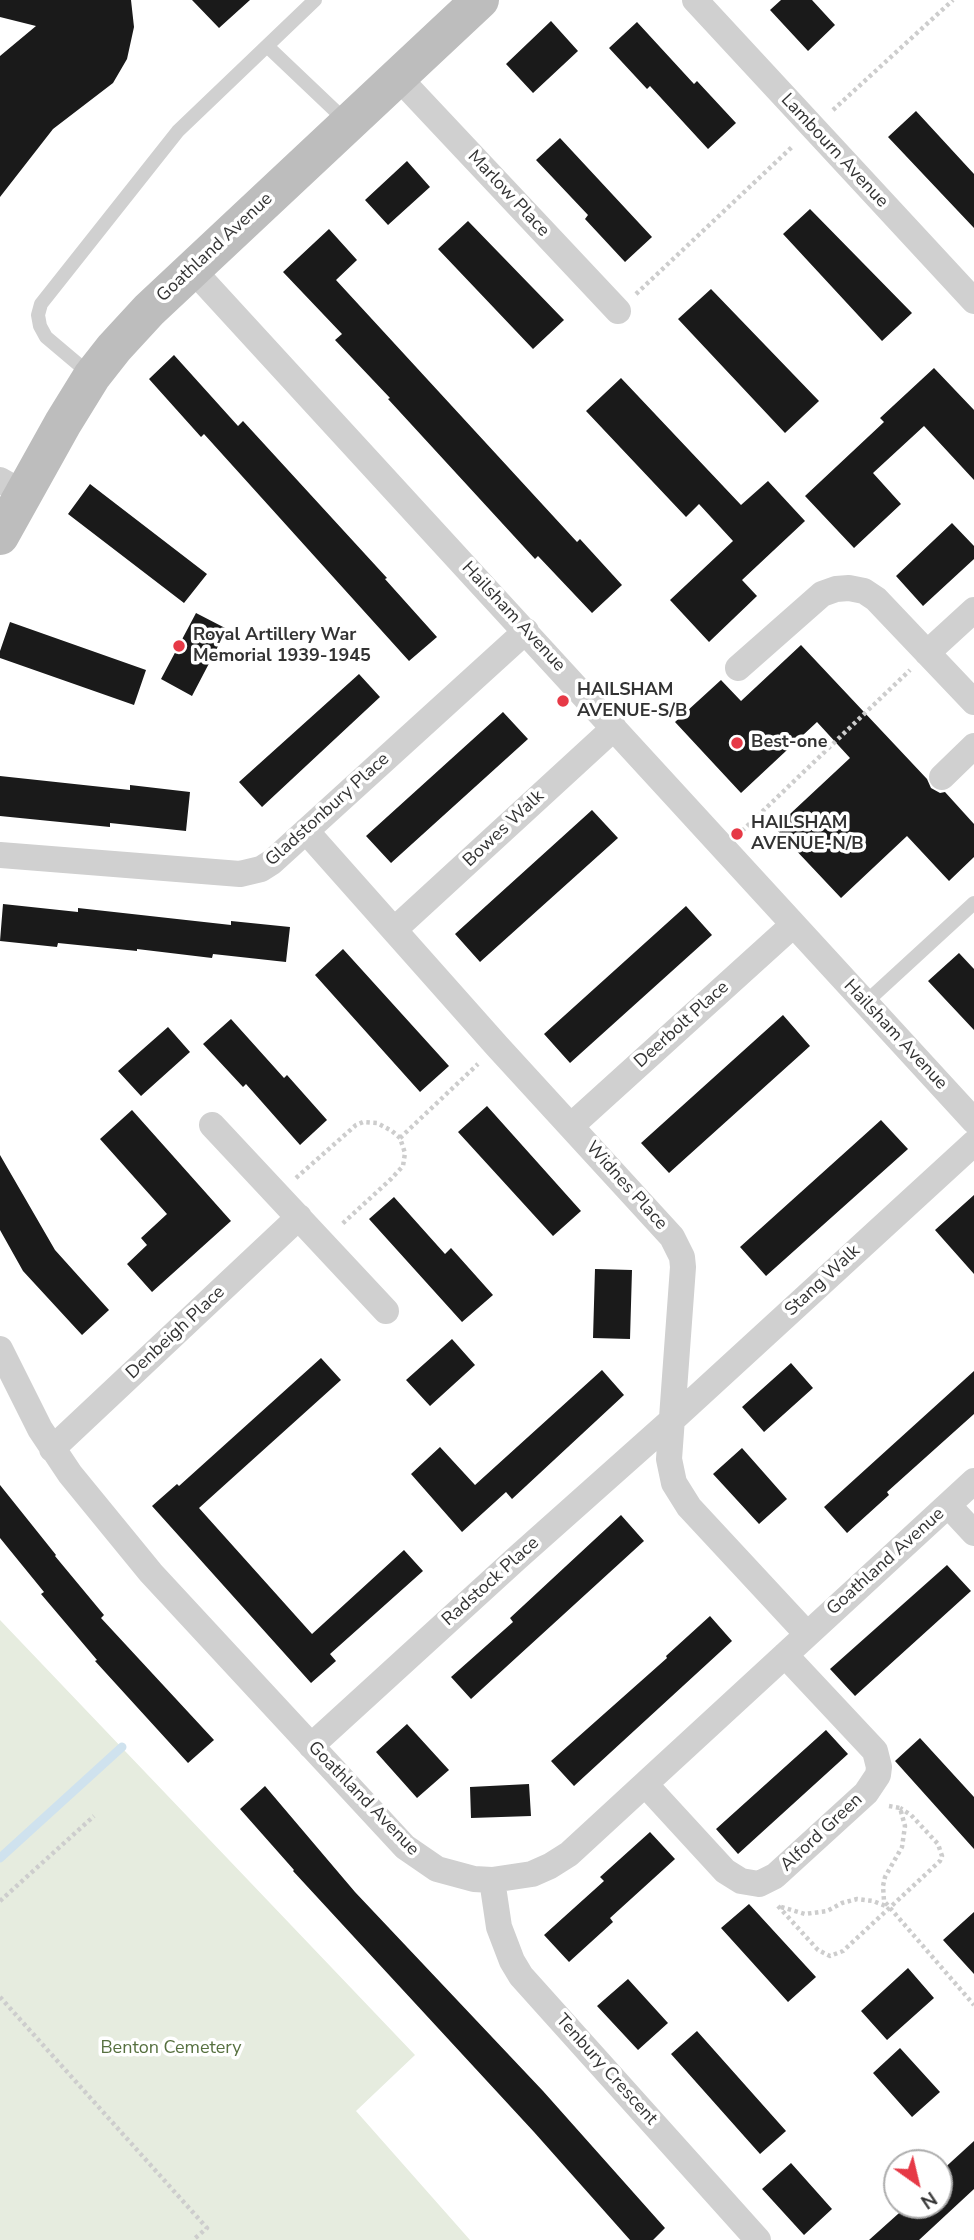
<!DOCTYPE html>
<style>
body{margin:0}
#map{position:relative;width:974px;height:2240px;overflow:hidden;background:#fff;font-family:"Nunito Sans",sans-serif}
canvas{display:block}
.north{position:absolute;left:883px;top:2149px;width:70px;height:70px;box-sizing:border-box;background:#fff;border:2px solid #adadad;border-radius:50%;rotate:146deg;font-size:19px;font-weight:700;line-height:28px;text-align:center;color:#333}
.north::after{content:'';display:block;margin:auto;width:24px;height:32px;background:#e63946;clip-path:polygon(50% 0,100% 100%,50% 72%,0 100%)}
</style>
<div id="map">
<canvas width="974" height="2240"></canvas>
<div class="north">N</div>
</div>
<script>
const ctx = document.querySelector('canvas').getContext('2d');
ctx.lineJoin = 'round';
function fillPath(path, color) { ctx.fillStyle = color; ctx.fill(path, 'evenodd'); }
const toPath = rows => new Path2D(rows.map(r => 'M' + r).join(''));
function strokePath(path, color, width, dash) { ctx.strokeStyle = color; ctx.lineWidth = width; ctx.lineCap = dash ? 'butt' : 'round'; ctx.setLineDash(dash || []); ctx.stroke(path); }
function drawText(font, color, halo, rows, align = 'center') {
  ctx.font = font + ' "Nunito Sans",sans-serif'; ctx.lineWidth = 7; ctx.setLineDash([]); ctx.textBaseline = 'middle'; ctx.strokeStyle = halo; ctx.fillStyle = color; for (const [text, x, y, turn = 0] of rows) {
    ctx.save(); ctx.translate(x, y); ctx.rotate((+turn || 0) * Math.PI / 180); ctx.textAlign = isNaN(turn) ? turn : align; if (halo) ctx.strokeText(text, 0, 0); ctx.fillText(text, 0, 0); ctx.restore();
  }
}
fillPath(toPath([
 [0,1620,415,2055,356,2111,470,2240,0,2240]
]), '#e6ecdf');
strokePath(toPath([
 [0,1858,122,1747]
]), '#cfe2ee', 9);
fillPath(toPath([
 [0,0,131,0,134,27,127,59,113,83,53,129,0,197,0,56,36,26,0,17],
 [192,0,250,0,219,28],
 [781,0,812,0,835,25,808,51,770,10],
 [551,21,578,51,533,93,506,64],
 [637,22,694,84,697,81,736,123,708,149,650,86,647,89,609,48],
 [916,111,974,174,974,228,888,137],
 [560,138,652,237,625,262,585,219,588,215,536,160],
 [407,161,430,187,388,225,365,200],
 [810,209,912,313,882,341,783,234],
 [468,221,564,320,533,349,438,249],
 [329,229,357,260,336,280,577,542,580,539,622,585,592,613,538,556,535,559,388,399,390,398,335,340,342,334,283,272],
 [711,289,819,401,785,433,678,319],
 [174,355,238,426,243,421,387,578,385,579,437,637,409,661,204,434,201,437,149,379],
 [934,368,974,410,974,480,924,426,873,473,901,504,854,548,805,496,884,422,880,418],
 [621,378,741,505,768,481,805,521,742,580,757,596,709,642,670,600,733,541,699,504,686,517,586,411],
 [90,484,207,574,184,603,68,514],
 [952,523,974,546,974,559,923,606,896,576],
 [196,613,227,629,192,696,161,679],
 [10,622,146,670,134,705,0,658,0,651],
 [801,645,927,779,931,788,940,793,945,792,974,824,974,857,949,881,907,836,841,898,775,828,850,758,817,722,741,793,675,722,721,680,741,701],
 [359,674,380,697,262,807,239,782],
 [503,712,528,739,391,863,366,836],
 [0,776,130,790,130,785,190,792,186,831,110,823,110,827,0,816],
 [592,810,618,838,480,962,455,934],
 [3,904,78,912,78,908,231,925,231,921,290,927,286,962,213,954,212,958,137,949,137,951,58,943,57,947,0,941],
 [686,906,712,935,570,1063,544,1034],
 [343,949,449,1066,420,1092,315,975],
 [959,953,974,969,974,1030,928,981],
 [783,1015,810,1046,669,1173,641,1143],
 [231,1019,284,1078,287,1075,327,1120,300,1145,246,1084,243,1087,203,1044],
 [168,1027,190,1052,141,1096,118,1071],
 [487,1106,581,1211,553,1236,458,1132],
 [132,1110,231,1221,152,1292,127,1264,147,1245,141,1238,167,1214,100,1139],
 [881,1120,908,1149,766,1276,740,1247],
 [0,1155,55,1250,109,1310,82,1335,23,1271,0,1230],
 [974,1195,974,1274,935,1230],
 [394,1197,445,1254,451,1248,493,1295,462,1322,369,1219],
 [595,1269,632,1270,630,1339,593,1338],
 [452,1339,475,1365,430,1406,406,1380],
 [321,1358,341,1380,199,1508,312,1634,404,1550,423,1571,330,1654,336,1661,311,1683,152,1506,177,1484,179,1486],
 [791,1363,813,1388,764,1432,742,1407],
 [602,1370,624,1395,512,1499,506,1492,462,1532,411,1474,440,1447,475,1485],
 [974,1371,974,1414,887,1492,889,1495,847,1533,824,1507],
 [742,1448,787,1499,759,1524,713,1474],
 [0,1485,56,1555,55,1556,104,1615,101,1618,214,1740,188,1763,95,1661,97,1660,41,1594,44,1592,0,1538],
 [621,1515,644,1541,471,1699,451,1677,513,1622,510,1618],
 [947,1565,971,1591,855,1696,830,1669],
 [710,1616,732,1641,574,1786,551,1761,667,1658,666,1656],
 [407,1724,449,1770,417,1798,376,1752],
 [826,1730,848,1754,738,1854,716,1829],
 [920,1738,974,1797,974,1849,895,1761],
 [529,1784,531,1816,471,1818,470,1787],
 [265,1786,355,1892,543,2091,665,2228,653,2240,630,2240,534,2132,293,1871,294,1870,240,1809],
 [650,1832,675,1859,610,1918,613,1922,569,1962,544,1935,604,1881,600,1877],
 [749,1904,816,1977,788,2002,721,1928],
 [974,1912,974,1974,943,1940],
 [908,1968,934,1998,887,2040,861,2011],
 [628,1979,668,2023,638,2050,597,2006],
 [697,2031,786,2131,760,2154,671,2054],
 [900,2048,940,2092,912,2117,873,2073],
 [974,2141,974,2189,919,2240,869,2240,908,2205,939,2205,939,2173],
 [791,2163,832,2209,804,2235,762,2189]
]), '#1a1a1a');
strokePath(toPath([
 [833,110,953,0],
 [636,294,793,146],
 [742,831,910,670],
 [400,1138,478,1064],
 [296,1178,356,1125,363,1122,377,1123,392,1131,400,1138,405,1153,403,1166,391,1179,341,1225],
 [889,1806,900,1808,905,1826,902,1847,885,1877,883,1886,884,1901,974,2005],
 [0,1901,94,1816],
 [778,1906,818,1950,830,1956,843,1951,940,1861,942,1856,938,1844,911,1815,900,1808],
 [781,1907,805,1914,827,1911,842,1903,857,1899,873,1901,886,1906],
 [0,1997,207,2228,193,2240]
]), '#cdcdcd', 4.5, [3.5, 3.5]);
strokePath(toPath([
 [267,46,347,122],
 [91,375,46,337,40,326,38,315,41,304,178,131,315,0],
 [865,1003,974,903]
]), '#d0d0d0', 14);
strokePath(toPath([
 [695,0,974,301],
 [398,77,618,311],
 [192,269,974,1121],
 [0,480,23,493],
 [927,653,974,610],
 [738,668,822,594,836,589,849,588,864,591,876,599,974,702],
 [942,777,974,746],
 [306,831,497,1046,672,1237,682,1257,683,1267,669,1459,674,1483,689,1507,807,1634],
 [0,855,240,874,261,869,272,862,526,631],
 [394,930,614,728],
 [212,1125,386,1311],
 [571,1126,793,925],
 [0,1349,40,1429,70,1474,151,1573,405,1847,437,1869,474,1879,492,1880,532,1874,550,1866,569,1854,974,1481],
 [52,1449,299,1217],
 [948,1505,974,1533],
 [311,1746,517,1558,672,1420,974,1143],
 [645,1784,725,1871,741,1881,759,1884,775,1876,866,1793,878,1775,879,1767,875,1751,785,1655],
 [492,1880,499,1927,512,1961,521,1976,758,2240]
]), '#d0d0d0', 26);
strokePath(toPath([
 [0,536,63,423,92,376,114,348,149,310,480,0]
]), '#bdbdbd', 38);
for (const [x, y, r, color] of [
 [179,646,7,"#e63946"],
 [563,701,7,"#e63946"],
 [737,743,7,"#e63946"],
 [737,834,7,"#e63946"]
]) { const dot = new Path2D(); dot.arc(x, y, r, 0, 2 * Math.PI); ctx.fillStyle = color; ctx.fill(dot); strokePath(dot, '#fff', 2.5); }
drawText('18px', '#333', '#fff', [
 ["Lambourn Avenue",834,151,47],
 ["Marlow Place",508,194,47],
 ["Goathland Avenue",215,248,-43],
 ["Hailsham Avenue",513,617,47],
 ["Gladstonbury Place",328,810,-42],
 ["Bowes Walk",504,829,-43],
 ["Deerbolt Place",682,1025,-42],
 ["Hailsham Avenue",895,1035,47],
 ["Widnes Place",626,1186,48],
 ["Stang Walk",823,1281,-43],
 ["Denbeigh Place",176,1333,-43],
 ["Goathland Avenue",886,1562,-42],
 ["Radstock Place",491,1582,-42],
 ["Goathland Avenue",363,1799,46],
 ["Alford Green",822,1833,-43],
 ["Tenbury Crescent",606,2070,48]
]);
drawText('bold 18px', '#333', '#fff', [
 ["Royal Artillery War",193,636],
 ["Memorial 1939-1945",193,657],
 ["HAILSHAM",577,691],
 ["AVENUE-S/B",577,712],
 ["Best-one",751,743],
 ["HAILSHAM",751,824],
 ["AVENUE-N/B",751,845]
], 'left');
drawText('18px', '#56703f', '#fff', [
 ["Benton Cemetery",171,2049]
]);
</script>
